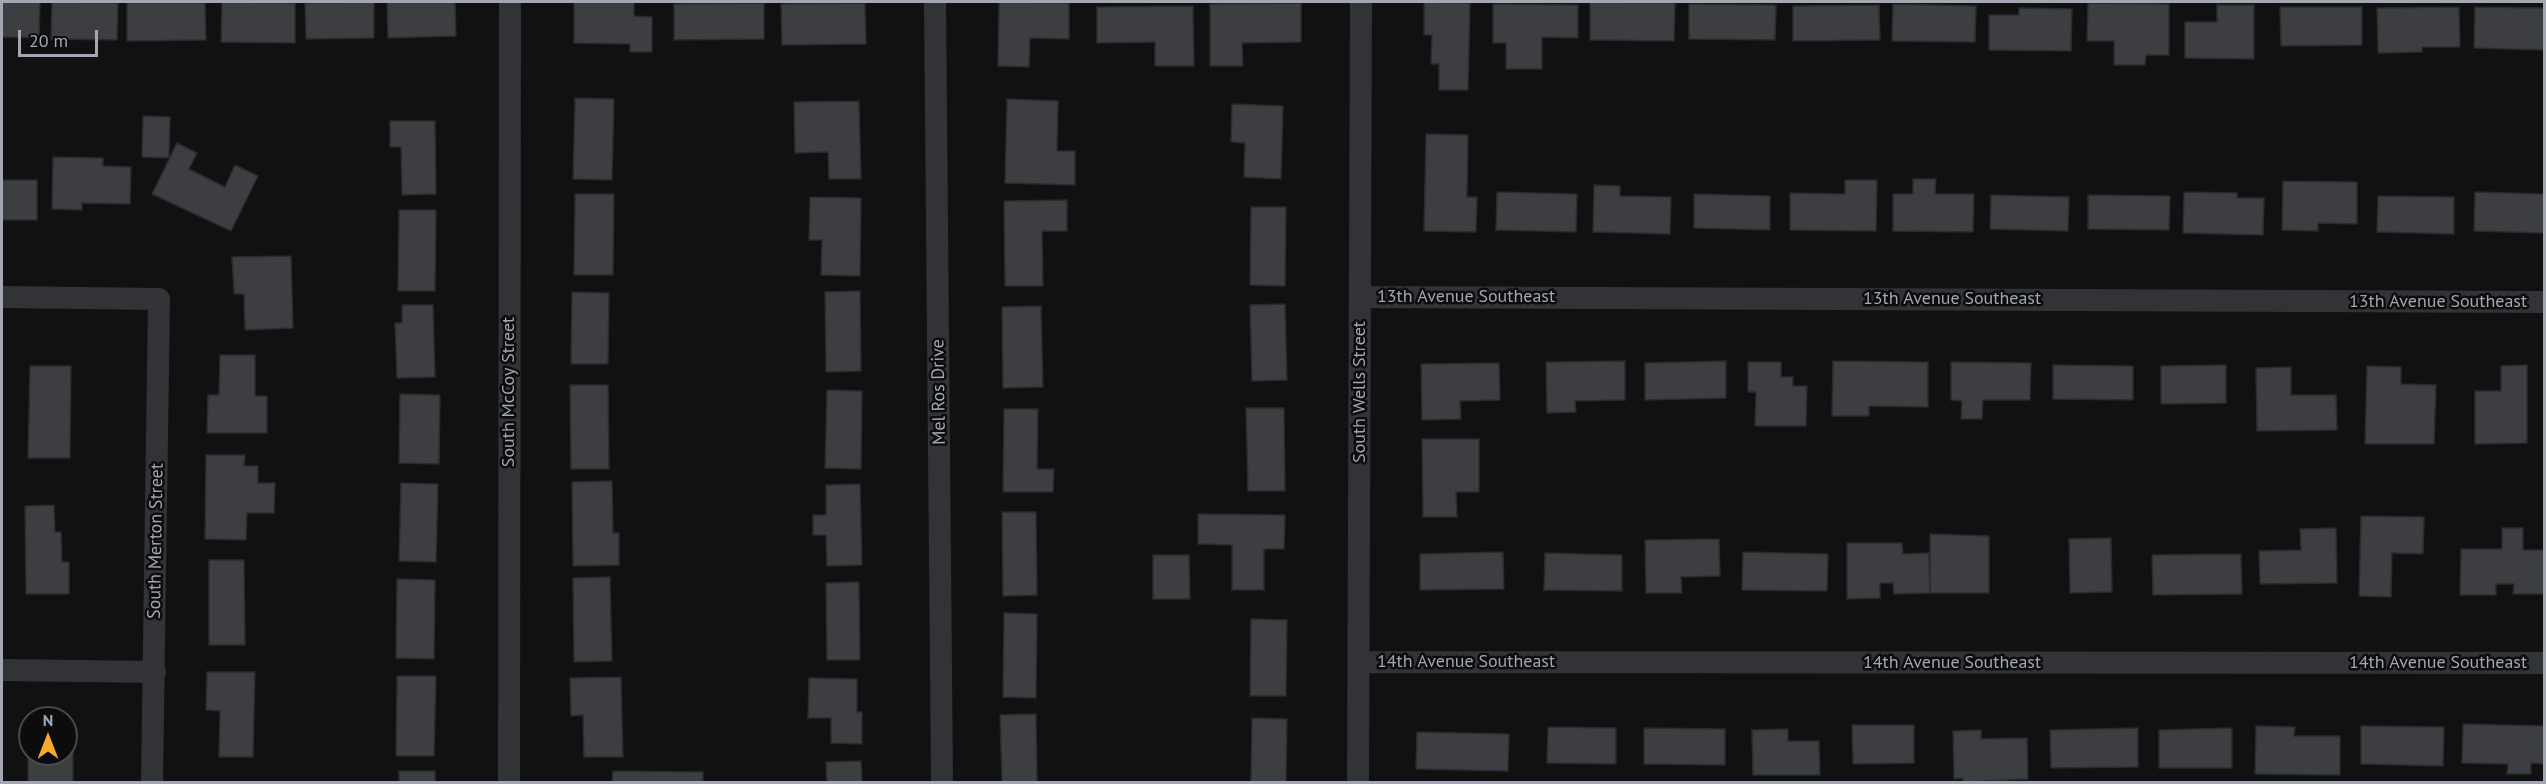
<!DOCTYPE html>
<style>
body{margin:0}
#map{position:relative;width:2546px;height:784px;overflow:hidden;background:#111112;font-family:"PT Sans",sans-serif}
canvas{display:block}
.frame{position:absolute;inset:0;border:3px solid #a1a7b3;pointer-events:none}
.north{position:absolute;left:18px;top:706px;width:60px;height:60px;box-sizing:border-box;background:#0c0c0d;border:2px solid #484a4f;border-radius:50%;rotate:0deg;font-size:16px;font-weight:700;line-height:24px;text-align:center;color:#a1a7b3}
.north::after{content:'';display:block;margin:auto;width:21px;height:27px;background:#f8aa23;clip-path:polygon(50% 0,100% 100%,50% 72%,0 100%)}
.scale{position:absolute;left:18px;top:30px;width:80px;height:27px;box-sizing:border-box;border:3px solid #a1a7b3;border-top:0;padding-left:8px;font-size:18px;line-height:21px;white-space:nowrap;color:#a1a7b3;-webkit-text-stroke:4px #0c0c0d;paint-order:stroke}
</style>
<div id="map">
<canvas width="2546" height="784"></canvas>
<div class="frame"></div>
<div class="north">N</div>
<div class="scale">20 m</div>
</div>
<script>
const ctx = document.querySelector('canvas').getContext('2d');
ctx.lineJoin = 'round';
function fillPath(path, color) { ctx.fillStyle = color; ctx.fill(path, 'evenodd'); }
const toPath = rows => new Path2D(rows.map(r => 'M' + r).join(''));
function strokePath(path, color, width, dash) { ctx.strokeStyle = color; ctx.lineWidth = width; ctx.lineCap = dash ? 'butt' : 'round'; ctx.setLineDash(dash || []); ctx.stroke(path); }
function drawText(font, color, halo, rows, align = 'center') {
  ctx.font = font + ' "PT Sans",sans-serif'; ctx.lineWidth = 5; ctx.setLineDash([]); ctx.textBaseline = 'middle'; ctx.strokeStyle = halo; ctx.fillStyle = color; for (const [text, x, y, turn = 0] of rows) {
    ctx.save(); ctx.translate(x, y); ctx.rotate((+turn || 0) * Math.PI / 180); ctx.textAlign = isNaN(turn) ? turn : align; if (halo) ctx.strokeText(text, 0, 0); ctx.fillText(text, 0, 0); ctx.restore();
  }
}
const building = toPath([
 [2,2,40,2,39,38,2,37,2,2],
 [52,2,118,3,117,40,51,39,52,2],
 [222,2,295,3,295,43,221,42,222,2],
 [374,2,374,38,306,39,305,3,374,2],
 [387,2,455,2,456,36,388,38,387,2],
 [574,2,634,2,634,16,652,17,652,52,630,52,630,44,574,43,574,2],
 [999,2,1069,3,1069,39,1030,38,1029,67,998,66,999,2],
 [1424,2,1470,3,1468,90,1439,90,1439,64,1431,64,1432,35,1424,35,1424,2],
 [1590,2,1675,3,1674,41,1590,40,1590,2],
 [127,3,205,3,206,40,127,41,127,3],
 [764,3,764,39,674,40,674,4,764,3],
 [865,3,866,44,782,45,781,4,865,3],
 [1301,3,1301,42,1242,43,1243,66,1210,66,1210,4,1301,3],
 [2088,3,2169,4,2169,55,2146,55,2145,65,2114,65,2114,41,2087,41,2088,3],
 [1493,4,1578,5,1578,38,1542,37,1542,69,1506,69,1506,43,1493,43,1493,4],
 [1689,4,1776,5,1775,40,1689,39,1689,4],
 [1893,4,1976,6,1975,42,1892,41,1893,4],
 [1879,5,1880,40,1793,41,1793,6,1879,5],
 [2217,5,2254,5,2254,59,2185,58,2185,22,2217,22,2217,5],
 [1193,6,1194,66,1155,66,1155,42,1097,43,1097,7,1193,6],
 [2280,7,2362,7,2362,45,2281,46,2280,7],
 [2459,7,2460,47,2422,47,2422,52,2378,53,2377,8,2459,7],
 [2475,7,2544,8,2544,50,2474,48,2475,7],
 [2019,8,2072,9,2071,51,1989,50,1989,15,2019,15,2019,8],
 [575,98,614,99,612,180,573,179,575,98],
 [1007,99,1058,101,1057,151,1075,151,1075,185,1005,183,1007,99],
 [859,101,861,179,829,179,828,152,795,153,794,102,859,101],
 [1232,104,1283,106,1281,179,1244,177,1245,143,1231,142,1232,104],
 [143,116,170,117,169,158,142,157,143,116],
 [390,121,435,121,436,194,402,195,401,147,390,147,390,121],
 [1426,134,1468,135,1467,197,1477,197,1476,232,1424,231,1426,134],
 [177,143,197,153,189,169,225,187,235,165,258,176,231,231,152,194,177,143],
 [53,157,103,158,103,166,131,167,130,204,82,203,82,210,52,209,53,157],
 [1913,179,1936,179,1935,194,1974,194,1973,232,1893,231,1893,194,1913,194,1913,179],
 [2,180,37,180,37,220,2,220,2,180],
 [1845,180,1877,180,1876,231,1790,230,1790,193,1845,194,1845,180],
 [2283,181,2357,182,2357,224,2318,223,2318,231,2282,230,2283,181],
 [1594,185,1620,186,1620,196,1671,197,1670,234,1593,232,1594,185],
 [1497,192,1577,194,1576,232,1496,230,1497,192],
 [2184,192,2237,193,2237,198,2264,198,2263,235,2183,233,2184,192],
 [2475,192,2544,194,2544,233,2474,231,2475,192],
 [575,194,614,194,613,275,574,275,575,194],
 [1694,194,1770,196,1770,230,1694,228,1694,194],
 [1991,195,2069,197,2068,231,1990,229,1991,195],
 [2088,195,2170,196,2169,230,2088,229,2088,195],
 [2378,196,2454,197,2454,234,2377,232,2378,196],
 [810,197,861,198,860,276,821,275,822,240,809,240,810,197],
 [1067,200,1067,231,1042,231,1043,286,1005,286,1004,201,1067,200],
 [1251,207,1286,207,1285,286,1250,285,1251,207],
 [399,210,436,210,435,291,398,291,399,210],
 [291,256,293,328,245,330,244,294,234,294,232,257,291,256],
 [860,291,861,371,826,372,825,292,860,291],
 [572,292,609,293,608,364,571,364,572,292],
 [1285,304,1287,380,1252,381,1250,305,1285,304],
 [402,305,433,305,435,377,397,378,395,323,402,323,402,305],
 [1041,306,1043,387,1003,388,1002,307,1041,306],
 [220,355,255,355,255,396,267,396,267,433,207,433,208,395,219,395,220,355],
 [1625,361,1625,400,1575,401,1576,412,1547,413,1546,362,1625,361],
 [1726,361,1726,398,1645,400,1645,363,1726,361],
 [1833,361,1928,362,1928,407,1869,406,1869,416,1832,416,1833,361],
 [1748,362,1781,362,1781,377,1793,377,1793,386,1807,386,1806,426,1755,426,1756,392,1748,392,1748,362],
 [1951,362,2031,363,2030,400,1983,400,1982,419,1961,419,1962,401,1951,400,1951,362],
 [1499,363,1500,400,1460,401,1461,419,1422,420,1421,364,1499,363],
 [2053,365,2133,366,2133,400,2053,399,2053,365],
 [2226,365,2226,403,2161,404,2161,366,2226,365],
 [2527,365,2527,443,2475,444,2475,391,2501,391,2501,366,2527,365],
 [30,366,71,366,70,458,28,458,30,366],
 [2367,366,2401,367,2401,384,2436,385,2434,444,2365,444,2367,366],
 [2291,367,2291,395,2336,395,2337,430,2257,431,2256,368,2291,367],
 [570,385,608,385,609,469,571,469,570,385],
 [827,390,862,391,861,469,825,468,827,390],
 [400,394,440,395,439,464,399,463,400,394],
 [1246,408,1284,408,1285,491,1248,491,1246,408],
 [1004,409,1038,409,1037,469,1054,469,1053,492,1003,492,1004,409],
 [1422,439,1479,439,1479,492,1456,492,1457,517,1423,517,1422,439],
 [206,455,245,455,244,466,258,466,258,483,275,483,274,513,247,513,246,540,205,539,206,455],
 [612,481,613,533,619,533,619,565,573,566,572,482,612,481],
 [401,483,438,484,436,562,399,561,401,483],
 [860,484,862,565,827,566,826,535,813,535,813,515,826,515,826,485,860,484],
 [54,505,55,532,61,532,62,562,69,562,69,594,26,594,25,506,54,505],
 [1002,512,1036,512,1037,595,1003,596,1002,512],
 [1198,514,1285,515,1284,549,1264,549,1264,590,1232,590,1232,545,1198,544,1198,514],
 [2361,516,2424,517,2423,554,2392,553,2391,597,2359,596,2361,516],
 [2336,528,2337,583,2260,584,2259,551,2301,550,2300,529,2336,528],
 [2502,528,2523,528,2523,550,2544,550,2544,594,2513,594,2514,584,2496,584,2496,595,2460,595,2461,549,2502,549,2502,528],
 [1930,534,1989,536,1989,593,1930,593,1930,534],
 [2111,538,2112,592,2070,593,2069,539,2111,538],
 [1719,539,1720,576,1681,577,1682,593,1646,593,1645,540,1719,539],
 [1847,543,1902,543,1903,554,1929,553,1930,593,1894,594,1893,583,1880,583,1880,598,1847,599,1847,543],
 [1503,552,1504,589,1420,590,1420,554,1503,552],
 [1743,552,1828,554,1827,591,1742,590,1743,552],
 [1545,553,1622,555,1622,591,1544,590,1545,553],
 [2241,554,2242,594,2153,595,2152,555,2241,554],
 [1153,555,1189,555,1190,599,1153,599,1153,555],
 [209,560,244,560,245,645,209,645,209,560],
 [610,577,612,661,574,662,573,578,610,577],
 [397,579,435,580,434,659,396,658,397,579],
 [859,582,860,660,827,660,826,583,859,582],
 [1004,613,1037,614,1036,698,1003,697,1004,613],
 [1251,619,1287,620,1286,696,1250,696,1251,619],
 [207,672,255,672,253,757,219,757,220,711,206,710,207,672],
 [397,676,436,676,434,756,396,756,397,676],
 [621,677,623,757,584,757,583,715,571,716,570,678,621,677],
 [809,678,857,679,857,712,862,712,862,744,831,743,831,718,808,718,809,678],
 [1036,714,1037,782,1002,782,1000,715,1036,714],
 [1252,718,1287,719,1286,782,1251,782,1252,718],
 [2463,724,2544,726,2544,764,2531,763,2531,774,2507,774,2508,764,2462,763,2463,724],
 [1852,725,1914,725,1914,763,1853,764,1852,725],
 [2256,726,2295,727,2294,736,2340,736,2340,775,2255,774,2256,726],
 [2361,726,2444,727,2443,766,2361,764,2361,726],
 [1548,727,1616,728,1616,764,1547,763,1548,727],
 [66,728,73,728,73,782,28,782,28,758,35,758,35,754,66,754,66,728],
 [1644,728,1725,729,1725,765,1644,764,1644,728],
 [2138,728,2138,767,2051,768,2050,730,2138,728],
 [2232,728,2232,768,2159,768,2159,730,2232,728],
 [1788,729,1788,741,1819,741,1820,775,1753,775,1752,730,1788,729],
 [1981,730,1981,739,2027,738,2028,779,1963,782,1963,778,1954,779,1953,731,1981,730],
 [1417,732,1509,734,1508,771,1416,769,1417,732],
 [861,761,862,782,827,782,826,762,861,761],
 [399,771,435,771,435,782,399,782,399,771],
 [613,771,703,772,703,782,612,782,613,771]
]);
fillPath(building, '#3c3e42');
strokePath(building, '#2a2b2e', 1.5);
strokePath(toPath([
 [935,2,942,782],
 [2,297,159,299,152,782],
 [1360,297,2544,302],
 [1359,662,2544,663],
 [2,670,155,672],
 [509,782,510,2],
 [1358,782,1361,2]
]), '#313337', 22);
drawText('18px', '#a1a7b3', '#0c0c0d', [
 ["13th Avenue Southeast",1466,297],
 ["13th Avenue Southeast",1952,299],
 ["13th Avenue Southeast",2438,302],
 ["South McCoy Street",509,392,-90],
 ["Mel Ros Drive",939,392,-91],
 ["South Wells Street",1360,392,-90],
 ["South Merton Street",156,541,-89],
 ["14th Avenue Southeast",1466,662],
 ["14th Avenue Southeast",1952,663],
 ["14th Avenue Southeast",2438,663]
]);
</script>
